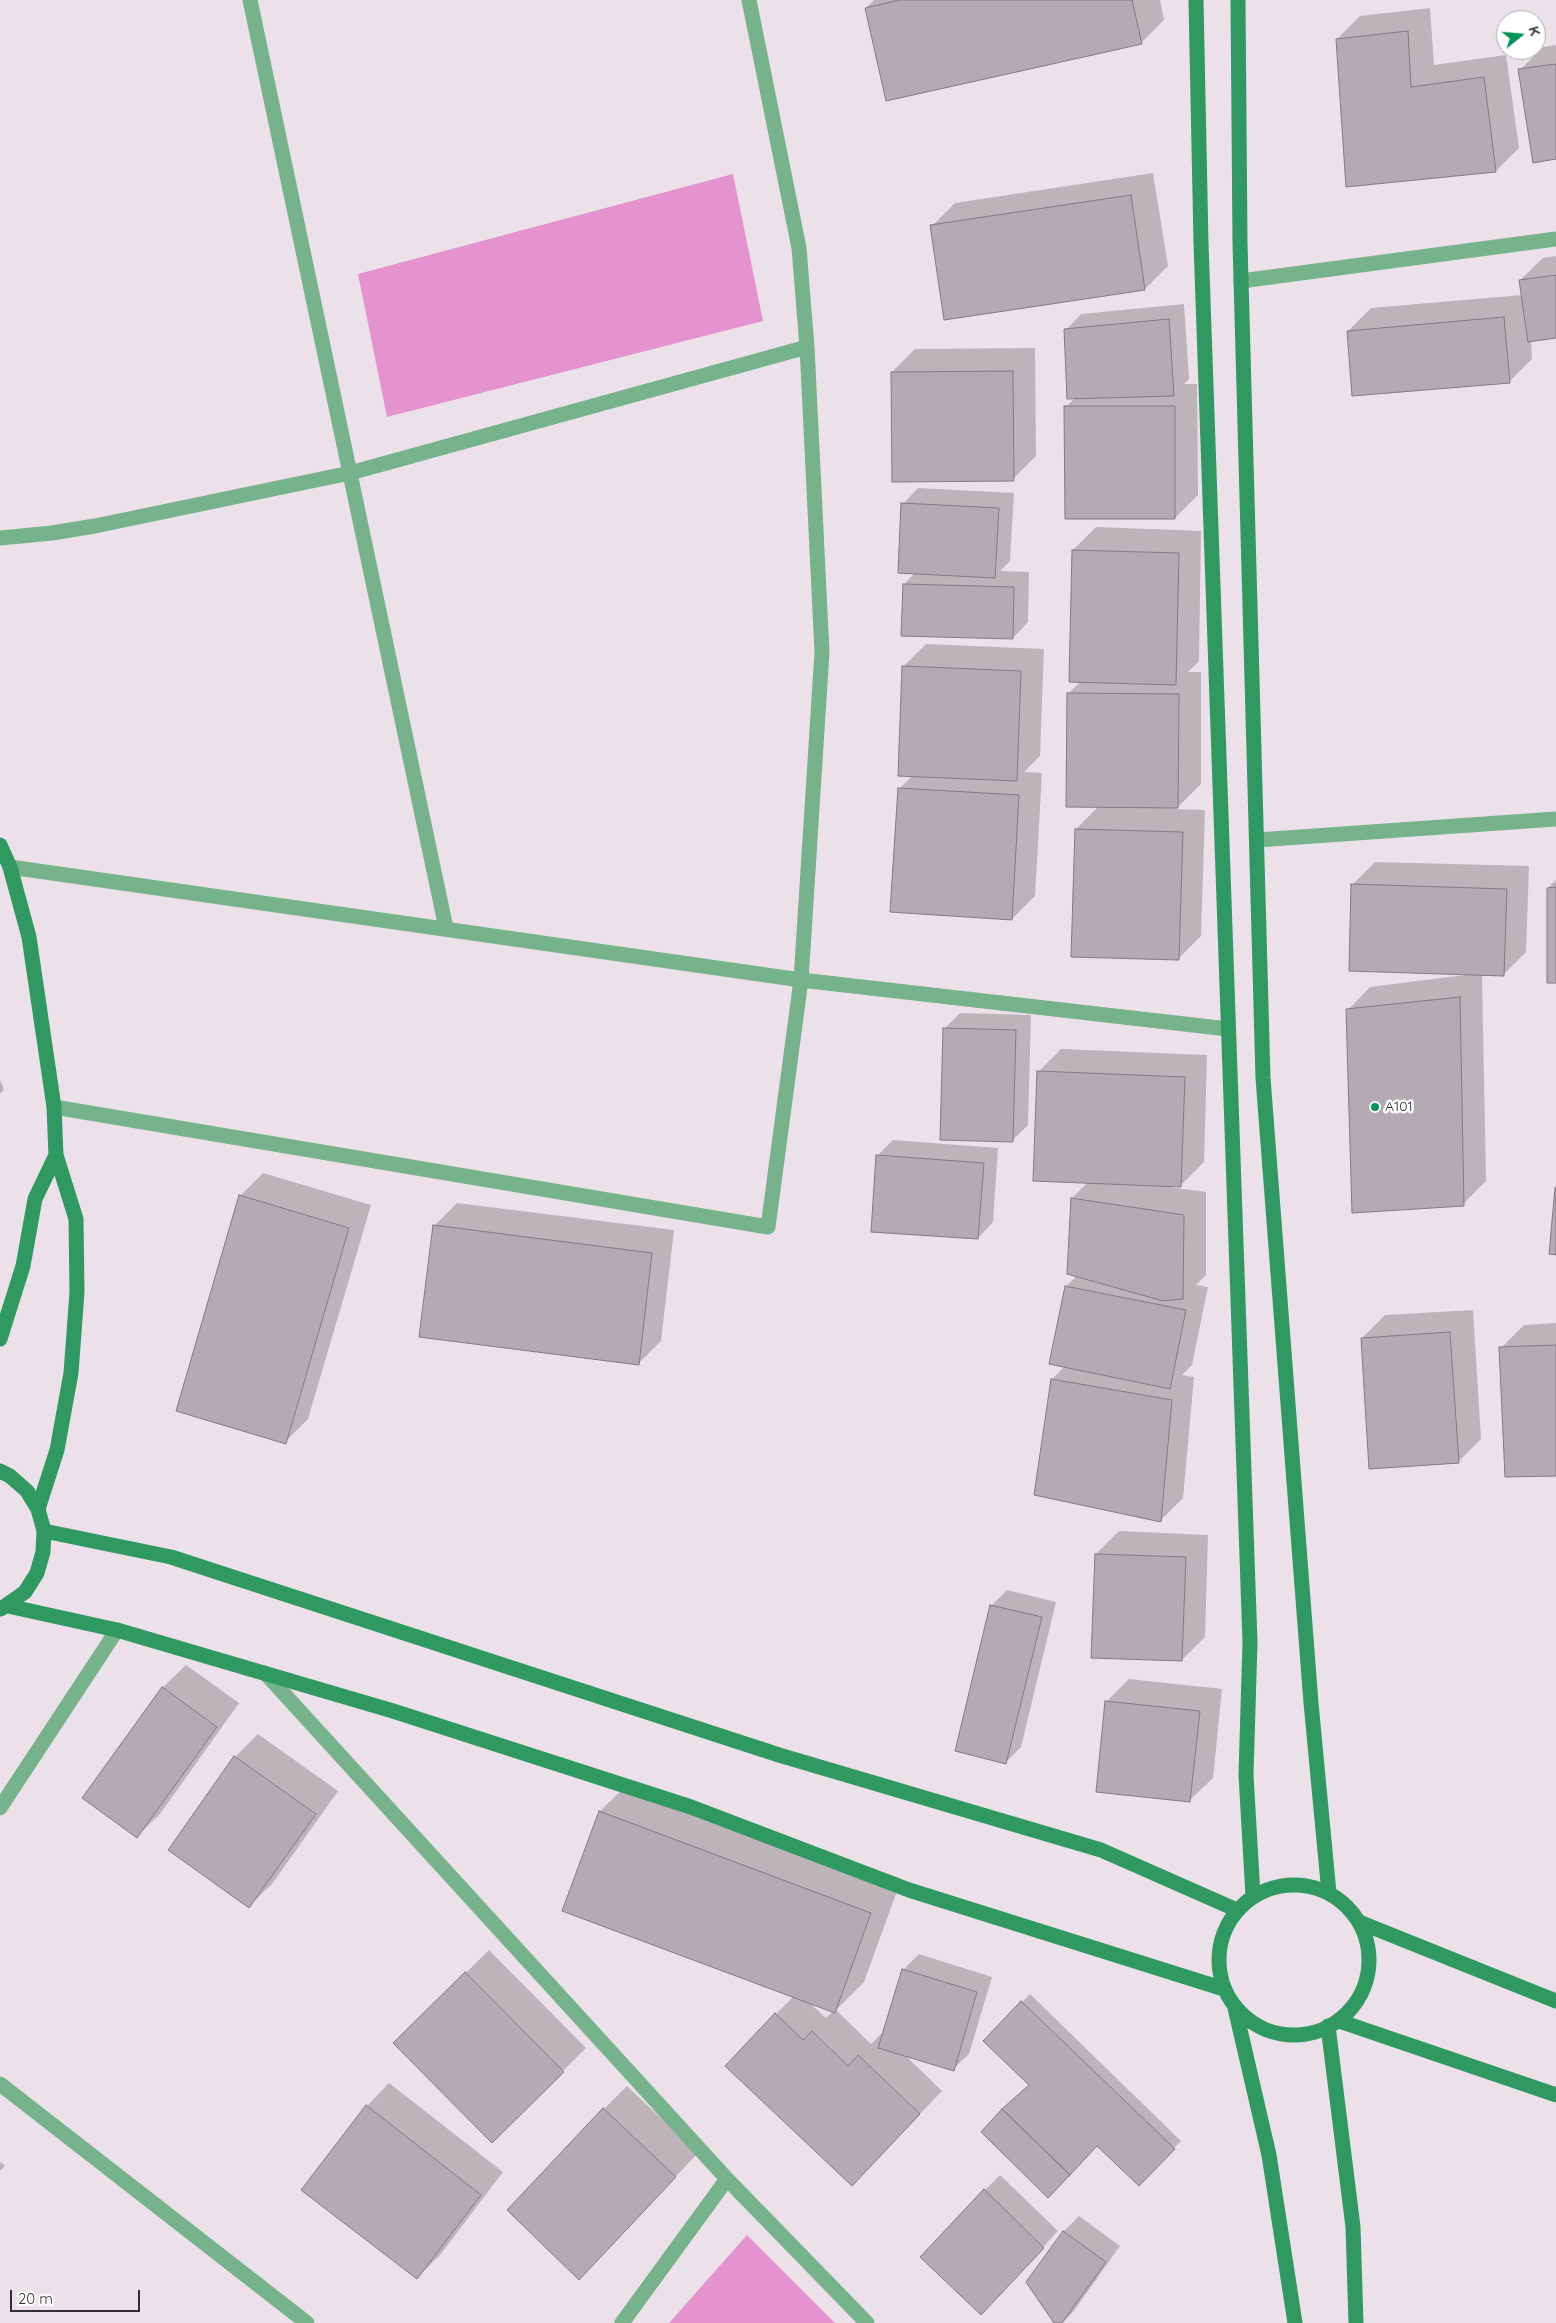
<!DOCTYPE html>
<style>
body{margin:0}
#map{position:relative;width:1556px;height:2323px;overflow:hidden;background:#ede1e9;font-family:Quicksand,sans-serif}
canvas{display:block}
.north{position:absolute;left:1496px;top:10px;width:50px;height:50px;box-sizing:border-box;background:#fff;border:1px solid #adabad;border-radius:50%;rotate:73deg;font-size:14px;font-weight:700;line-height:20px;text-align:center;color:#332e31}
.north::after{content:'';display:block;margin:auto;width:18px;height:22px;background:#009556;clip-path:polygon(50% 0,100% 100%,50% 72%,0 100%)}
.scale{position:absolute;left:10px;top:2290px;width:130px;height:22px;box-sizing:border-box;border:2px solid #332e31;border-top:0;padding-left:6px;font-size:15px;line-height:18px;white-space:nowrap;color:#332e31;-webkit-text-stroke:4px #fff;paint-order:stroke}
</style>
<div id="map">
<canvas width="1556" height="2323"></canvas>
<div class="north">K</div>
<div class="scale">20 m</div>
</div>
<script>
const ctx = document.querySelector('canvas').getContext('2d');
ctx.lineJoin = 'round';
function fillPath(path, color) { ctx.fillStyle = color; ctx.fill(path, 'evenodd'); }
const toPath = rows => new Path2D(rows.map(r => 'M' + r).join(''));
function strokePath(path, color, width, dash) { ctx.strokeStyle = color; ctx.lineWidth = width; ctx.lineCap = dash ? 'butt' : 'round'; ctx.setLineDash(dash || []); ctx.stroke(path); }
function drawText(font, color, halo, rows, align = 'center') {
  ctx.font = font + ' Quicksand,sans-serif'; ctx.lineWidth = 5; ctx.setLineDash([]); ctx.textBaseline = 'middle'; ctx.strokeStyle = halo; ctx.fillStyle = color; for (const [text, x, y, turn = 0] of rows) {
    ctx.save(); ctx.translate(x, y); ctx.rotate((+turn || 0) * Math.PI / 180); ctx.textAlign = isNaN(turn) ? turn : align; if (halo) ctx.strokeText(text, 0, 0); ctx.fillText(text, 0, 0); ctx.restore();
  }
}
fillPath(toPath([
 [733,174,763,321,387,417,358,274],
 [747,2235,835,2323,669,2323]
]), '#e493ce');
fillPath(toPath([
 [874,0,1160,0,1164,20,1141,43,866,8],
 [1430,8,1434,65,1506,55,1519,148,1496,171,1337,39,1360,16],
 [1556,45,1556,157,1520,70,1543,47],
 [1153,173,1168,266,1145,289,932,226,955,203],
 [1556,256,1556,337,1531,340,1532,359,1509,382,1348,331,1371,308,1522,295,1520,280,1543,258],
 [1184,304,1189,379,1184,384,1197,384,1198,495,1175,518,1066,407,1075,398,1066,330,1081,314],
 [1035,348,1036,456,1013,479,892,372,915,349],
 [918,488,1014,493,1010,561,1000,571,1029,572,1028,622,1013,638,904,584,915,573,903,504],
 [1096,527,1201,531,1199,661,1188,672,1201,672,1201,784,1176,809,1205,810,1201,936,1178,959,1076,829,1099,806,1068,694,1081,681,1073,550],
 [926,644,1044,649,1040,756,1024,772,1042,773,1035,896,1012,919,900,788,913,775,903,667],
 [1375,862,1529,866,1526,952,1503,975,1482,974,1486,1181,1463,1204,1348,1010,1370,987,1473,974,1352,885],
 [1556,880,1556,982,1548,888],
 [960,1013,1031,1015,1028,1125,1012,1141,944,1029],
 [1061,1049,1207,1055,1204,1162,1181,1185,1169,1185,1169,1187,1206,1192,1206,1275,1196,1285,1208,1287,1192,1365,1182,1375,1194,1377,1183,1498,1160,1521,1052,1379,1065,1366,1050,1363,1066,1286,1077,1276,1072,1198,1088,1182,1038,1072],
 [0,1079,4,1090,0,1094],
 [893,1140,998,1148,993,1222,978,1238,877,1156],
 [263,1173,371,1205,308,1419,285,1442,240,1196],
 [457,1203,674,1230,661,1341,638,1364,434,1226],
 [1473,1310,1481,1439,1458,1462,1362,1338,1385,1315],
 [1556,1323,1556,1474,1501,1348,1524,1325],
 [1119,1531,1208,1535,1205,1637,1182,1660,1096,1554],
 [1007,1590,1056,1602,1021,1747,1006,1762,991,1606],
 [186,1665,239,1703,160,1814,137,1836,84,1798,163,1687],
 [1129,1679,1222,1689,1213,1778,1190,1800,1106,1702],
 [258,1734,338,1791,272,1884,249,1906,235,1757],
 [630,1782,900,1883,864,1982,836,2010,871,2044,882,2033,884,2035,903,1970,919,1954,992,1977,969,2054,953,2069,904,2054,942,2091,875,2161,776,2014,794,1996,600,1811],
 [810,2003,833,2011,826,2018],
 [489,1950,586,2048,492,2141,395,2043],
 [1030,1994,1181,2141,1139,2184,985,2041],
 [389,2083,503,2172,440,2255,417,2278,367,2106],
 [627,2086,698,2153,602,2255,604,2109],
 [0,2162,5,2166,0,2171],
 [1000,2175,1058,2231,996,2298,985,2190],
 [1079,2216,1120,2246,1073,2312,1062,2323,1056,2323,1027,2282,1064,2231]
]), '#0003');
const building = toPath([
 [899,0,1132,0,1142,44,886,101,865,8,899,0],
 [1408,31,1411,87,1484,77,1496,172,1346,187,1336,39,1408,31],
 [1556,64,1556,159,1533,163,1518,69,1556,64],
 [1131,195,1145,290,944,320,930,225,1131,195],
 [1556,275,1556,338,1528,342,1519,280,1556,275],
 [1504,317,1510,383,1352,396,1347,331,1504,317],
 [1169,319,1174,396,1067,399,1064,329,1169,319],
 [1013,371,1014,481,892,482,891,372,1013,371],
 [1064,406,1175,406,1175,519,1065,519,1064,406],
 [901,503,999,508,995,578,898,573,901,503],
 [1072,550,1179,553,1176,685,1069,682,1072,550],
 [903,584,1014,587,1013,639,901,636,903,584],
 [902,666,1021,671,1017,781,898,776,902,666],
 [1067,693,1179,694,1178,808,1066,807,1067,693],
 [898,788,1019,795,1012,920,890,912,898,788],
 [1075,829,1183,832,1179,960,1071,957,1075,829],
 [1351,884,1507,889,1504,976,1349,971,1351,884],
 [1556,887,1556,983,1547,983,1547,888,1556,887],
 [1460,997,1464,1206,1352,1213,1346,1009,1460,997],
 [943,1028,1016,1030,1013,1142,940,1140,943,1028],
 [1037,1071,1185,1077,1181,1187,1033,1181,1037,1071],
 [876,1155,984,1163,978,1239,871,1232,876,1155],
 [1555,1188,1556,1188,1556,1255,1549,1254,1555,1188],
 [239,1195,349,1228,286,1444,176,1411,239,1195],
 [1071,1198,1184,1215,1183,1299,1163,1301,1067,1274,1071,1198],
 [433,1225,652,1253,639,1365,419,1337,433,1225],
 [1065,1286,1186,1310,1170,1389,1049,1364,1065,1286],
 [1450,1332,1459,1463,1369,1469,1361,1338,1450,1332],
 [1556,1345,1556,1476,1505,1477,1499,1347,1556,1345],
 [1051,1379,1172,1400,1161,1522,1034,1495,1051,1379],
 [1095,1554,1186,1557,1182,1661,1091,1658,1095,1554],
 [990,1605,1042,1617,1006,1764,955,1751,990,1605],
 [162,1687,217,1727,137,1838,82,1798,162,1687],
 [1105,1701,1200,1711,1190,1802,1096,1792,1105,1701],
 [234,1756,316,1814,249,1908,168,1850,234,1756],
 [599,1811,871,1913,835,2013,562,1911,599,1811],
 [902,1969,977,1992,954,2071,878,2048,902,1969],
 [465,1972,564,2072,492,2143,393,2043,465,1972],
 [1021,2001,1175,2149,1139,2186,1097,2146,1070,2175,1002,2109,1029,2085,983,2041,1021,2001],
 [775,2013,803,2040,812,2031,848,2066,858,2055,920,2114,852,2186,725,2066,775,2013],
 [366,2105,481,2195,417,2279,301,2190,366,2105],
 [603,2108,676,2177,579,2280,507,2210,603,2108],
 [1002,2109,1070,2175,1048,2198,981,2132,1002,2109],
 [984,2189,1044,2248,981,2315,920,2257,984,2189],
 [1063,2231,1106,2262,1062,2323,1054,2323,1026,2282,1063,2231]
]);
fillPath(building, '#b5aab2');
strokePath(building, '#847980', 1);
strokePath(toPath([
 [250,0,446,928],
 [1241,281,1556,239],
 [0,538,52,533,95,526,350,473,807,347],
 [1257,840,1556,819],
 [10,867,801,980,1228,1029],
 [54,1107,768,1227,801,980,822,652,807,347,799,248,749,0],
 [265,1673,727,2179,867,2323],
 [0,1808,117,1630],
 [0,2084,307,2323],
 [622,2323,727,2179]
]), '#76b38c', 15);
strokePath(toPath([
 [1196,0,1201,243,1250,1642,1246,1775,1253,1896],
 [1238,0,1240,243,1263,1078,1311,1703,1329,1893],
 [0,845,10,867,29,937,54,1107,56,1155,76,1219,77,1292,71,1373,57,1450,38,1509],
 [0,1339,23,1266,35,1199,56,1155],
 [0,1471,10,1476,27,1491,38,1509,44,1531,43,1552,37,1573,25,1592,1,1609],
 [44,1531,171,1557,779,1755,1101,1850,1237,1910],
 [8,1606,117,1630,393,1711,691,1807,909,1890,1224,1989],
 '1219 1960a75 75 0 1 1 150 0a75 75 0 1 1-150 0Z',
 [1359,1922,1556,2001],
 [1235,2008,1269,2155,1295,2323],
 [1339,2021,1556,2095],
 [1328,2026,1353,2227,1356,2323]
]), '#309861', 15);
for (const [x, y, r, color] of [
 [1375,1107,5,"#009556"]
]) { const dot = new Path2D(); dot.arc(x, y, r, 0, 2 * Math.PI); ctx.fillStyle = color; ctx.fill(dot); strokePath(dot, '#fff', 2); }
drawText('14px', '#332e31', '#fff', [
 ["A101",1385,1107]
], 'left');
</script>
